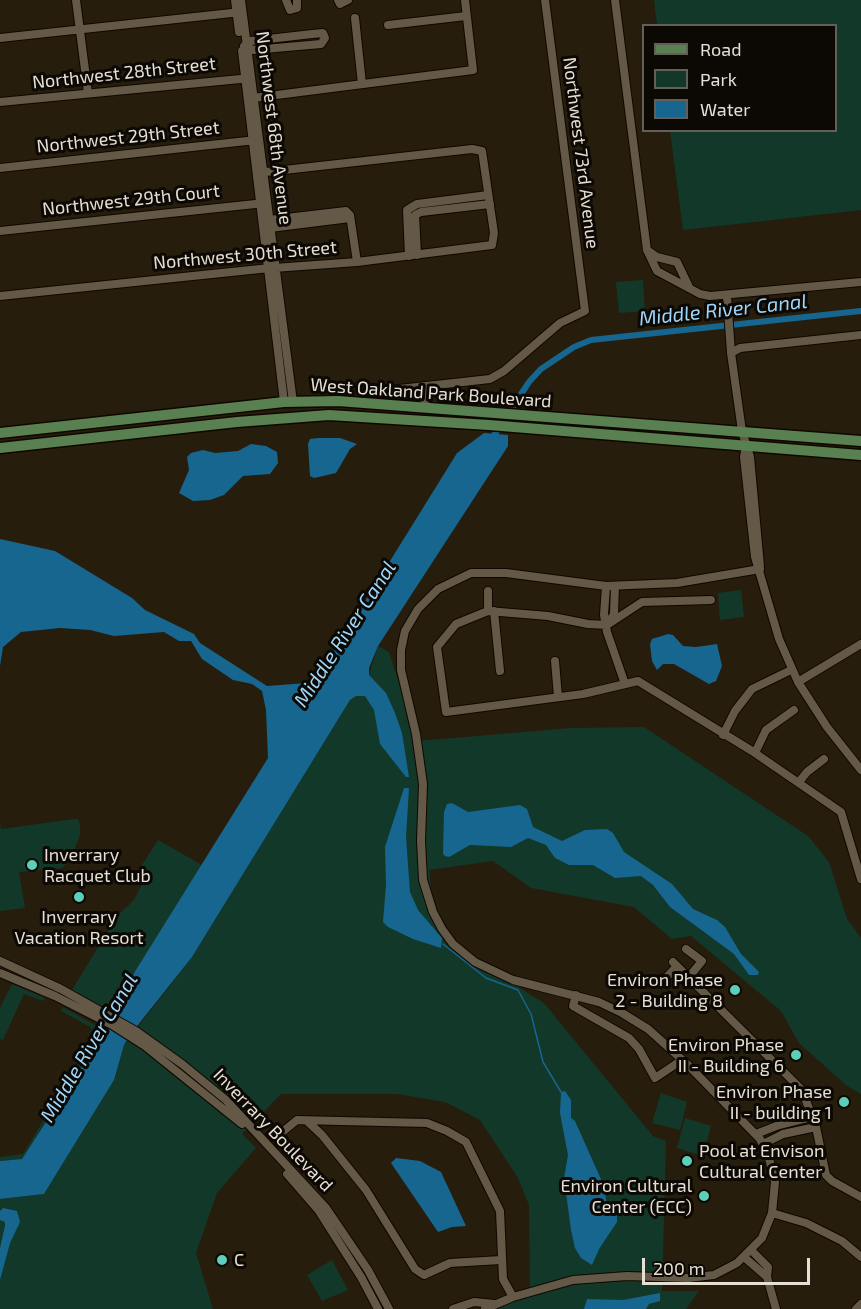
<!DOCTYPE html>
<style>
body{margin:0}
#map{position:relative;width:861px;height:1309px;overflow:hidden;background:#271d0d;font-family:"Exo 2",sans-serif}
canvas{display:block}
.legend{position:absolute;left:642px;top:24px;width:195px;height:108px;box-sizing:border-box;background:#0c0803;border:2px solid #635e57;margin:0;padding:8px 10px;list-style:none;font-size:18px;color:#e6dfd5}
.legend li{display:flex;align-items:center;gap:12px;height:30px}
.legend b{width:30px;border:2px solid #635e57}
.scale{position:absolute;left:642px;top:1258px;width:168px;height:27px;box-sizing:border-box;border:3px solid #e6dfd5;border-top:0;padding-left:8px;font-size:18px;line-height:21px;white-space:nowrap;color:#e6dfd5;-webkit-text-stroke:4px #0c0803;paint-order:stroke}
</style>
<div id="map">
<canvas width="861" height="1309"></canvas>
<ul class="legend">
<li><b style="height:8px;background:#598050"></b>Road</li>
<li><b style="height:16px;background:#123829"></b>Park</li>
<li><b style="height:16px;background:#16668f"></b>Water</li>
</ul>
<div class="scale">200 m</div>
</div>
<script>
const ctx = document.querySelector('canvas').getContext('2d');
ctx.lineJoin = 'round';
function fillPath(path, color) { ctx.fillStyle = color; ctx.fill(path, 'evenodd'); }
const toPath = rows => new Path2D(rows.map(r => 'M' + r).join(''));
function strokePath(path, color, width, dash) { ctx.strokeStyle = color; ctx.lineWidth = width; ctx.lineCap = dash ? 'butt' : 'round'; ctx.setLineDash(dash || []); ctx.stroke(path); }
function drawText(font, color, halo, rows, align = 'center') {
  ctx.font = font + ' "Exo 2",sans-serif'; ctx.lineWidth = 6; ctx.setLineDash([]); ctx.textBaseline = 'middle'; ctx.strokeStyle = halo; ctx.fillStyle = color; for (const [text, x, y, turn = 0] of rows) {
    ctx.save(); ctx.translate(x, y); ctx.rotate((+turn || 0) * Math.PI / 180); ctx.textAlign = isNaN(turn) ? turn : align; if (halo) ctx.strokeText(text, 0, 0); ctx.fillText(text, 0, 0); ctx.restore();
  }
}
fillPath(toPath([
 [654,0,861,0,861,210,683,230,670,131,836,130,836,26,657,25],
 [643,280,645,311,619,313,616,282],
 [741,590,744,617,720,620,718,593],
 [378,646,389,652,418,741,571,728,644,727,808,836,829,862,847,919,861,938,861,1094,847,1086,799,1043,781,1011,691,936,672,939,634,907,531,888,493,861,429,870,432,898,451,945,544,1003,653,1136,666,1141,662,1291,699,1291,686,1309,485,1309,530,1292,529,1205,518,1178,480,1120,445,1102,397,1094,281,1094,242,1134,256,1148,217,1193,196,1253,213,1309,0,1309,0,1199,44,1194,114,1080,124,1045,192,957,350,700,356,696,369,675],
 [75,819,78,819,80,824,80,835,71,859,62,868,19,872,25,908,0,911,0,822,1,829],
 [158,840,202,865,134,973,119,1016,72,990,117,916,134,900,147,874,140,868],
 [12,984,45,998,43,1001,24,994,3,1040,0,1039,0,1008],
 [63,1007,107,1032,22,1159,0,1161,0,1157,23,1154,95,1036,90,1032,92,1028,61,1011],
 [661,1093,687,1102,680,1130,652,1123],
 [685,1118,711,1126,703,1156,677,1148],
 [332,1260,348,1290,322,1301,307,1275]
]), '#123829');
fillPath(toPath([
 [484,433,508,435,508,446,378,646,369,668,369,675,386,693,395,713,402,733,409,777,406,777,380,744,374,710,365,696,356,696,350,700,192,957,130,1035,124,1045,114,1080,44,1194,0,1199,0,1161,22,1159,85,1062,113,1024,134,973,268,758,266,710,262,691,252,684,233,680,202,659,191,641,179,641,164,632,114,636,90,630,60,628,21,632,3,647,0,666,0,539,55,551,132,598,145,610,194,634,200,643,267,686,307,683,318,675,346,632,457,453],
 [318,438,340,438,357,444,350,449,336,473,314,478,310,476,308,444,310,439],
 [251,444,266,446,277,452,278,463,270,474,243,476,224,495,210,500,193,501,179,493,189,470,187,457,191,453,203,450,215,453,238,451],
 [668,634,673,635,683,646,696,647,717,644,722,666,716,681,709,684,674,664,663,664,657,670,652,661,650,644,652,639],
 [404,788,409,788,406,837,410,892,418,910,442,938,441,948,413,939,388,927,383,922,386,885,385,847],
 [452,803,468,812,520,805,527,809,533,827,562,841,585,830,607,829,613,833,624,852,672,884,693,909,717,920,725,927,741,954,759,972,758,975,749,975,734,954,670,907,653,885,641,876,615,878,593,865,569,865,555,858,546,845,528,838,511,847,470,845,449,857,445,856,443,854,444,812,447,804],
 [565,1091,571,1100,571,1118,575,1121,604,1186,607,1205,617,1215,617,1222,599,1249,592,1265,581,1258,575,1248,571,1230,564,1178,568,1155,560,1113,561,1092],
 [396,1158,420,1161,441,1172,466,1226,452,1227,438,1232,391,1163],
 [3,1208,17,1211,20,1222,10,1243,0,1280,0,1248,5,1226,5,1222,0,1220,0,1211],
 [660,1293,660,1301,649,1304,646,1309,584,1309,587,1299,623,1300]
]), '#16668f');
strokePath(toPath([
 [443,944,486,978,518,990,531,1014,543,1062,561,1092]
]), '#16668f', 1.5);
strokePath(toPath([
 [491,440,529,382,541,369,574,347,591,340,861,311]
]), '#16668f', 6);
const minor = toPath([
 [76,0,88,93],
 [235,0,239,32],
 [241,0,293,402],
 [286,0,290,10,297,8,297,0],
 [338,0,340,4,348,0],
 [615,0,647,250,657,271,700,294,710,296,861,282],
 [355,18,362,84],
 [388,25,466,16],
 [0,38,241,12],
 [244,46,253,50,321,44,325,38,323,33,312,34,251,41,246,46],
 [242,51,284,402],
 [253,98,473,70,465,0],
 [0,102,251,78],
 [0,168,256,140],
 [269,220,346,211,350,215,357,262],
 [270,228,350,218],
 [0,231,265,203],
 [647,250,657,257,677,262,689,287],
 [417,255,415,215,421,212,490,204],
 [409,256,407,210,417,204,488,195],
 [0,296,260,269,357,262,492,245,494,233,482,151,472,149,257,173],
 [727,296,731,353,742,431,750,457,760,566],
 [731,353,740,348,861,335],
 [424,386,425,407],
 [381,391,490,379,504,371,560,323,585,311,545,0],
 [746,446,744,457,755,557,779,639,798,682,827,727,861,770],
 [606,586,604,615,607,632,625,684],
 [488,591,488,611],
 [711,600,642,602,607,625,588,624,548,616,488,611,456,624,437,647,446,712,583,694,638,681,752,751,841,812,861,879],
 [494,611,500,671],
 [609,622,614,614,615,586],
 [555,661,558,697],
 [798,682,861,644],
 [723,735,735,711,752,689,791,670],
 [755,753,766,730,794,710],
 [799,782,807,772,824,759],
 [686,949,702,961,689,977],
 [0,961,61,989,136,1031,182,1064,226,1100,326,1208,368,1270,389,1309],
 [673,962,802,1090,816,1127,826,1175,832,1181,861,1197],
 [0,973,55,996,112,1025,145,1046,242,1124],
 [665,979,677,966],
 [576,995,573,1006,629,1038,639,1049,655,1078,682,1060],
 [307,1121,322,1135,366,1190,415,1269,424,1275,450,1263,501,1260],
 [280,1134,297,1120,427,1123,447,1131,466,1142,500,1211,503,1279,513,1297],
 [756,1134,779,1125,811,1117],
 [763,1144,783,1134,816,1127],
 [287,1174,319,1211,361,1277,378,1309],
 [772,1213,806,1223,842,1241,861,1257],
 [752,1251,768,1267,767,1277,776,1309],
 [744,1257,767,1277],
 [453,1309,474,1302,495,1304],
 [485,1309,513,1297,573,1280,627,1276,688,1278,714,1275,737,1263,762,1238,772,1213,775,1182,769,1158,760,1139,687,1064,648,1029,622,1013,599,1002,513,980,475,962,453,944,442,929,433,912,423,880,421,841,423,784,416,734,401,670,401,650,405,631,418,609,438,589,471,573,506,573,606,586,677,583,760,569],
 [856,1309,861,1304]
]);
const major = toPath([
 [0,433,284,402,338,401,861,441],
 [0,448,237,422,329,415,489,425,861,455]
]);
strokePath(minor, '#100700', 10);
strokePath(major, '#100700', 13);
strokePath(minor, '#645846', 8);
strokePath(major, '#598050', 10);
for (const [x, y, r, color] of [
 [32,865,6,"#5cceba"],
 [79,897,6,"#5cceba"],
 [735,990,6,"#5cceba"],
 [796,1055,6,"#5cceba"],
 [844,1102,6,"#5cceba"],
 [687,1161,6,"#5cceba"],
 [704,1196,6,"#5cceba"],
 [222,1260,6,"#5cceba"]
]) { const dot = new Path2D(); dot.arc(x, y, r, 0, 2 * Math.PI); ctx.fillStyle = color; ctx.fill(dot); strokePath(dot, '#0c0803', 2); }
drawText('18px', '#e6dfd5', '#0c0803', [
 ["Northwest 28th Street",124,73,-6],
 ["Northwest 68th Avenue",274,128,83],
 ["Northwest 29th Street",128,137,-6],
 ["Northwest 73rd Avenue",581,153,83],
 ["Northwest 29th Court",131,200,-6],
 ["Northwest 30th Street",245,255,-5],
 ["West Oakland Park Boulevard",431,393,4],
 ["Inverrary Boulevard",273,1130,46]
]);
drawText('18px', '#e6dfd5', '#0c0803', [
 ["Inverrary",44,855,"left"],
 ["Racquet Club",44,876,"left"],
 ["Inverrary",79,917,"center"],
 ["Vacation Resort",79,938,"center"],
 ["Environ Phase",723,980],
 ["2 - Building 8",723,1001],
 ["Environ Phase",784,1045],
 ["II - Building 6",784,1066],
 ["Environ Phase",832,1092],
 ["II - building 1",832,1113],
 ["Pool at Envison",699,1151,"left"],
 ["Cultural Center",699,1172,"left"],
 ["Environ Cultural",692,1186],
 ["Center (ECC)",692,1207],
 ["C",234,1260,"left"]
], 'right');
drawText('italic 20px', '#9fd7fc', '#0c0803', [
 ["Middle River Canal",723,310,-6],
 ["Middle River Canal",345,634,-57],
 ["Middle River Canal",89,1048,-59]
]);
</script>
